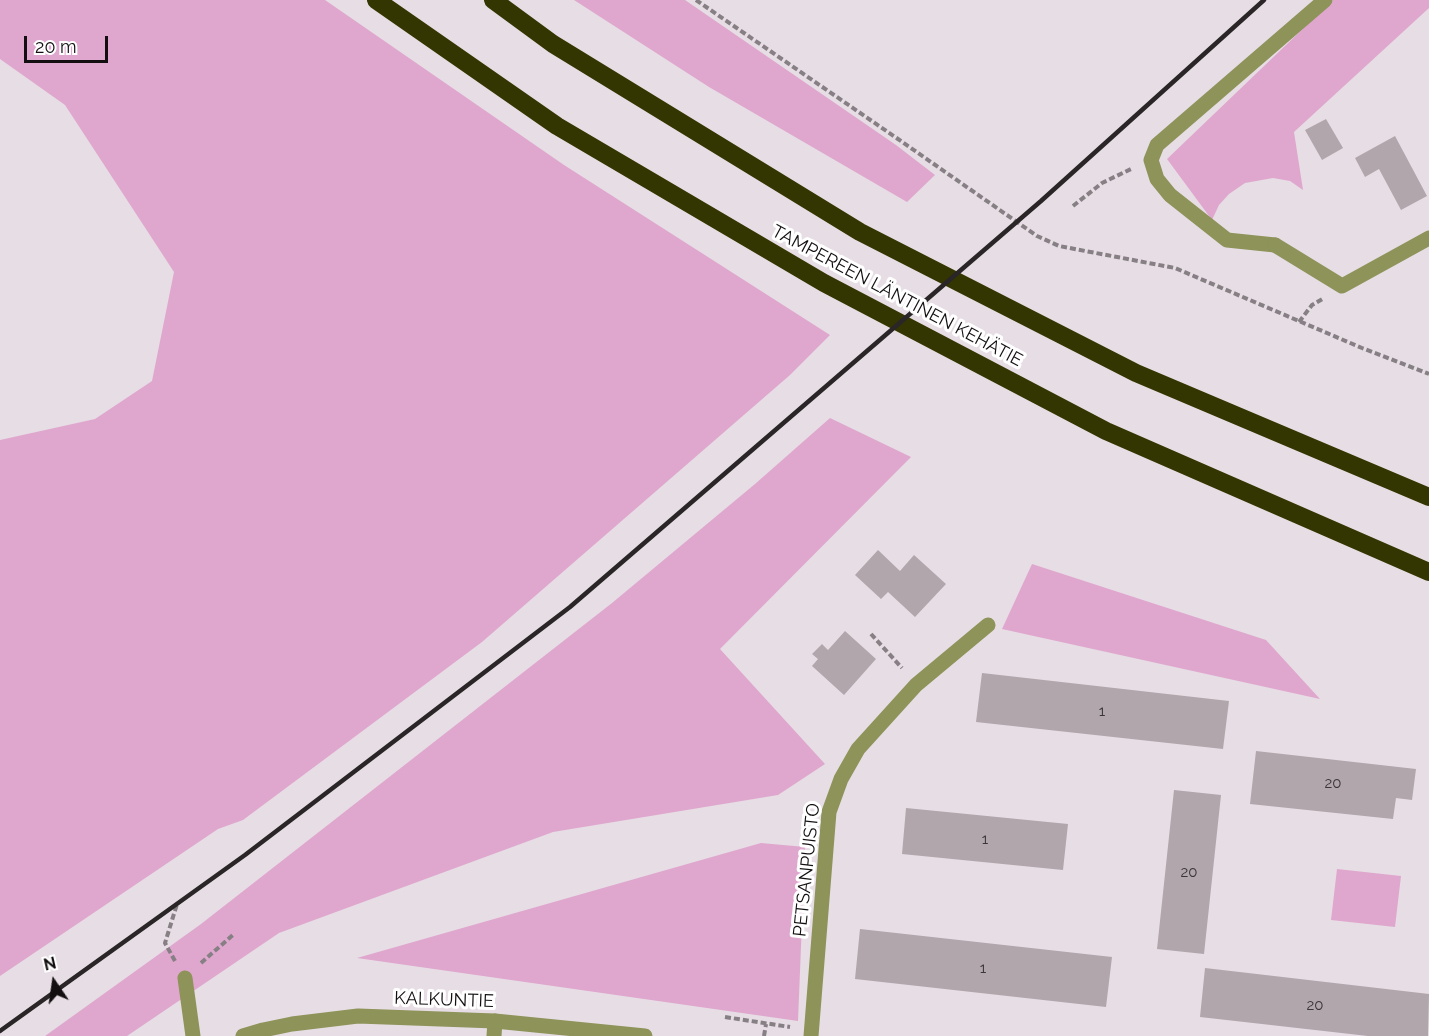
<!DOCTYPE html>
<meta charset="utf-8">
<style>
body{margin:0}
#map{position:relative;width:1429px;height:1036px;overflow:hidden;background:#e7dde4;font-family:Raleway,sans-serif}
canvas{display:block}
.north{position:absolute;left:24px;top:952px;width:60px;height:60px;-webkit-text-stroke:4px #fff;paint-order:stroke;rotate:347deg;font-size:16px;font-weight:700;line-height:24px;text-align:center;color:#130f11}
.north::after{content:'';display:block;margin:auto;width:21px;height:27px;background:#130f11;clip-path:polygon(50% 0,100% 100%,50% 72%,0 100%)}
.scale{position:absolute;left:24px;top:36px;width:84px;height:27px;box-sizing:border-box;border:3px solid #130f11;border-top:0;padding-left:8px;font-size:18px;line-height:21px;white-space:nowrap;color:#130f11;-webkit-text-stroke:4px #fff;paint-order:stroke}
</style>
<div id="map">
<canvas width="1429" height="1036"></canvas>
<div class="north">N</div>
<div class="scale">20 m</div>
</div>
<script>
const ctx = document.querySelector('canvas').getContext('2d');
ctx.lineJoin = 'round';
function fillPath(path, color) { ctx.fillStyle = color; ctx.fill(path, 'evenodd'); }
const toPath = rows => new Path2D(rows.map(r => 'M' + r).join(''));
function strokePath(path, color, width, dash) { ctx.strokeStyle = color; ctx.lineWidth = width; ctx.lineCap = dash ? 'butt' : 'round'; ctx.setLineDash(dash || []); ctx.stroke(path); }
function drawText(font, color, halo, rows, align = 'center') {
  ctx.font = font + ' Raleway,sans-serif'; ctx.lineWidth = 6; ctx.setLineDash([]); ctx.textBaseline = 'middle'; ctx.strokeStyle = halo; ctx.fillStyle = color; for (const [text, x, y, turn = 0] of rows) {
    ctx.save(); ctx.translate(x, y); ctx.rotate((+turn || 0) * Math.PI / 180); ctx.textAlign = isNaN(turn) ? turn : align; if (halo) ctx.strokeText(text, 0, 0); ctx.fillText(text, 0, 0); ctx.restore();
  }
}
fillPath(toPath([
 [0,0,325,0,564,165,830,335,790,375,482,642,243,820,218,829,0,976,0,440,95,419,152,381,174,272,65,105,0,59],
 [574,0,685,0,896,145,935,175,907,202,709,87],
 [1333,0,1429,0,1429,8,1294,132,1303,190,1290,181,1273,178,1245,183,1229,194,1219,205,1212,220,1167,159],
 [830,418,911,457,720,649,825,764,778,795,553,832,279,933,127,1036,45,1036,201,924,612,603,755,484],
 [1032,564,1266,640,1320,699,1002,629],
 [761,843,805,847,798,1021,357,958],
 [1337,869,1401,876,1395,927,1331,920]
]), '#dfa7ce');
fillPath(toPath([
 [1326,119,1343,148,1322,160,1305,130],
 [1395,136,1427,196,1401,210,1379,169,1365,177,1355,158],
 [878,550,900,571,914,555,946,584,915,617,888,592,881,599,855,575],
 [845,631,876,659,844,695,812,666,818,659,812,654,822,644,828,650],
 [982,673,1229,701,1223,749,976,722],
 [1256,751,1416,769,1412,800,1396,798,1393,819,1250,804],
 [1174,790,1221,795,1204,954,1157,949],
 [906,808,1068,824,1063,870,902,854],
 [860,929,1112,957,1106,1007,855,979],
 [1205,968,1429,994,1428,1036,1368,1036,1200,1017]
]), '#b0a6ac');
strokePath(toPath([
 [696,0,898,139,1037,236,1059,246,1175,268,1362,348,1429,374],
 [1073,206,1102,183,1131,169],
 [1299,322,1312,305,1324,298],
 [871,634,902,668],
 [175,961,165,943,177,904],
 [201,963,234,934],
 [725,1017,790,1027],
 [764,1036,766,1024]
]), '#867f84', 4, [6, 3]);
strokePath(toPath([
 [1275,245,1227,240,1170,195,1157,179,1151,160,1157,145,1325,0],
 [185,978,193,1036],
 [494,1036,495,1021]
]), '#8d9359', 15);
strokePath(toPath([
 [1275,245,1342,286,1429,238],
 [811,1036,829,812,841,779,858,749,916,685,988,625]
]), '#8d9359', 15);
strokePath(toPath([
 [243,1036,263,1030,292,1024,358,1016,495,1021,645,1036]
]), '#8d9359', 15);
strokePath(toPath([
 [376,0,557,126,824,283,1106,431,1429,572],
 [493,0,553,44,860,232,1136,373,1429,497]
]), '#343601', 18);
strokePath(toPath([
 [0,1031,245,855,570,607,1041,201,1264,0]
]), '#2a2527', 4.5);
drawText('15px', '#3a3538', null, [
 ["1",1102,711],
 ["20",1333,783],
 ["1",985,839],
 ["20",1189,872],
 ["1",983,968],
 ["20",1315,1005]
]);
drawText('18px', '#130f11', '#fff', [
 ["TAMPEREEN LÄNTINEN KEHÄTIE",897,296,28],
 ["PETSANPUISTO",807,870,-84],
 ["KALKUNTIE",444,1000,2]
]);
</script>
